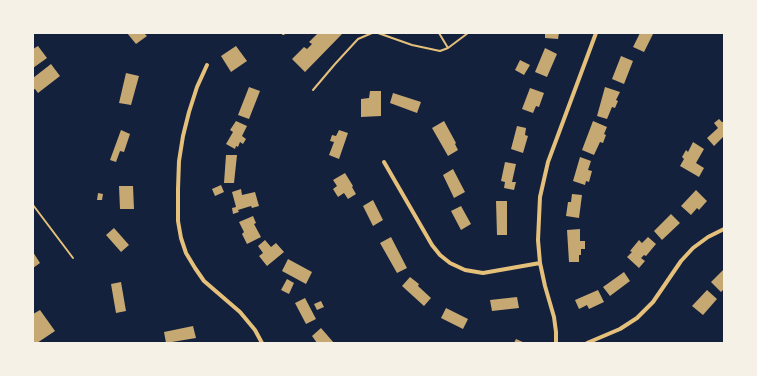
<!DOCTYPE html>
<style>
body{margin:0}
#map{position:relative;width:757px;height:376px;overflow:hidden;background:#14213d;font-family:"IBM Plex Sans",sans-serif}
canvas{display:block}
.frame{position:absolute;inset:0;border:34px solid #f6f1e7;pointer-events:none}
</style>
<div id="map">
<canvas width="757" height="376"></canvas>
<div class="frame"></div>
</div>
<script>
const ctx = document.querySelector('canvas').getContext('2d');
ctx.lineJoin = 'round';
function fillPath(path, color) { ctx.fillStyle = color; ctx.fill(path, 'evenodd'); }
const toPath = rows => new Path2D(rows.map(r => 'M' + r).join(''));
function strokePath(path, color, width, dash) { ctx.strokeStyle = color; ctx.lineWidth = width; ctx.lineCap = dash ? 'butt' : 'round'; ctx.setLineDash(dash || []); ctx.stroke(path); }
fillPath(toPath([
 [127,33,144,33,147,36,136,44],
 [318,33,343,33,305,72,292,59,304,47,307,49,312,44,309,42],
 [545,33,559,33,558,39,545,38],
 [640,33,653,34,644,52,633,47],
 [38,46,47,58,33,68,33,49],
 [236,46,247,61,231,72,221,56],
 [545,48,557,54,547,77,535,72],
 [621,56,633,61,624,84,612,79],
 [520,60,530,65,524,75,515,70],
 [51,64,60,76,38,93,35,89,33,90,33,78],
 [126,73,139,76,131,105,119,103],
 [249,87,260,91,249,119,238,115],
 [605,87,620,92,616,100,618,101,615,108,612,107,607,119,597,116],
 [530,88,544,93,539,107,536,106,533,113,522,109],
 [370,91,381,91,381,116,361,117,361,99,369,98],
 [393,93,421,102,417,113,390,103],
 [719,119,722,122,724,122,724,136,714,146,707,138,718,128,714,123],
 [236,121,247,126,242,136,246,139,243,144,240,142,238,147,236,146,235,149,226,144,233,132,230,130],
 [444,121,456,143,455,144,458,150,448,156,432,128],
 [593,121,607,127,604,134,606,135,603,143,600,142,594,155,582,150],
 [517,126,526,128,525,135,528,136,523,153,511,149],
 [121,130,130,134,124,152,120,151,116,162,110,160],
 [339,130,348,133,339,159,329,155,334,142,330,141,332,135,336,136],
 [693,142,704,149,696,163,704,168,699,177,680,166,684,159,682,157,686,150,688,152],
 [226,155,237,155,234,183,224,183],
 [580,157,591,161,588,170,592,171,589,182,586,181,585,185,573,181],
 [505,162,516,164,512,182,516,182,514,190,504,188,505,182,501,181],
 [453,169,465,192,454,198,443,175],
 [345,173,353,186,352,187,356,194,348,199,344,193,338,197,333,189,337,186,333,180],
 [221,185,224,192,215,196,212,189],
 [119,186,133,186,134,209,120,209],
 [241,189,242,195,255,192,259,206,252,208,251,206,238,210,239,212,233,214,232,208,236,207,232,192],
 [696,190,707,201,699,210,697,208,691,215,681,206],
 [98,193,103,194,102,200,97,200],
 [572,194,582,195,579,218,566,216,568,202,571,202],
 [373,200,383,220,373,226,363,206],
 [496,201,507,201,507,235,497,235],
 [461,206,471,224,461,230,451,211],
 [671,214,680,223,662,240,654,231],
 [253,216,256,223,254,224,261,237,247,244,242,234,244,232,239,222],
 [114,228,129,245,121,252,106,235],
 [580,229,580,241,585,241,585,249,581,249,581,255,579,255,579,262,569,262,567,230],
 [391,237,407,268,397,273,380,243],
 [648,237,656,244,646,256,644,255,641,258,645,261,639,268,627,257,632,252,630,251,639,240,642,243],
 [265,240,271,247,276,243,284,252,267,266,259,256,263,253,258,246],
 [33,252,40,263,33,268],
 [288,259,312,272,306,284,282,271],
 [724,269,724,289,721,292,711,282],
 [624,272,630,281,610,296,603,287],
 [410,277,419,284,418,286,431,298,424,306,402,286],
 [287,279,294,283,289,294,281,290],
 [121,282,126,311,116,313,111,284],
 [598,290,604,302,589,309,587,305,579,309,575,300],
 [707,290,717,299,703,315,692,306],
 [517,297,519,308,492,311,490,300],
 [305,298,316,319,306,324,295,303],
 [321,301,324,307,317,310,314,304],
 [446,308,468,319,463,329,441,318],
 [40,310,55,331,37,343,33,343,33,314],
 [193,326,196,338,166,343,164,332],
 [321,328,334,343,317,343,312,336],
 [516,339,525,343,514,343]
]), '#c6a872');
strokePath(toPath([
 [378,33,412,45,440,51,448,48,468,33],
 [439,33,448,48],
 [283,34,285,33],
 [313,90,335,64,358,39,372,33],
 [33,205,73,258]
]), '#e5c07b', 2);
strokePath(toPath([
 [207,65,197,87,189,112,183,136,179,161,178,189,178,221,181,238,186,253,195,268,204,281,240,312,255,330,262,343],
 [384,162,432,245,440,255,450,263,465,270,483,273,540,263],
 [556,343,556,332,554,317,545,286,540,263,538,240,540,197,548,162,596,33],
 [587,343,620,329,637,318,653,302,681,261,693,248,708,237,724,229]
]), '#e5c07b', 4);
</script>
